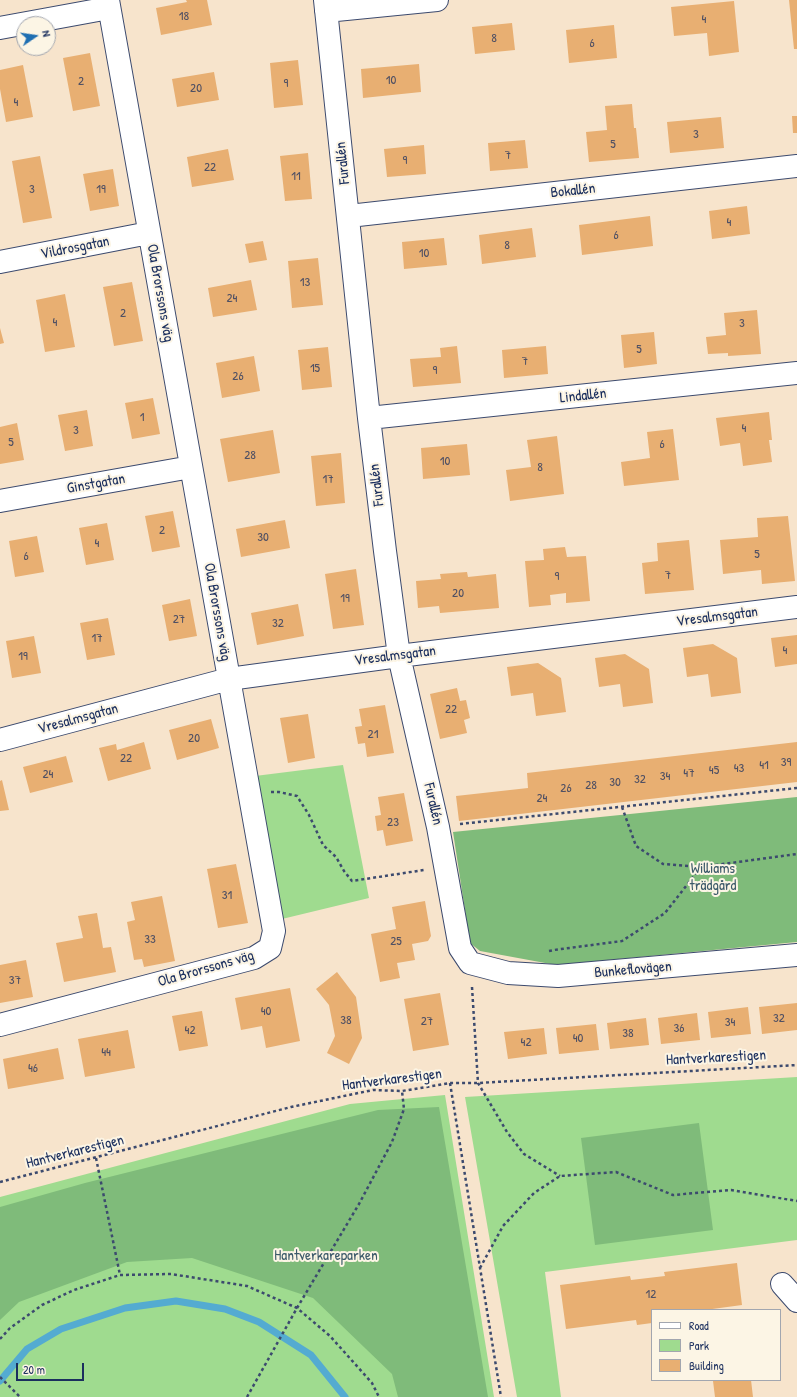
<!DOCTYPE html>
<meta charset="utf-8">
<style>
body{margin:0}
#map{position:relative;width:797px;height:1397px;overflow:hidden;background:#f7e4cc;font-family:"Patrick Hand",sans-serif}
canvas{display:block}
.legend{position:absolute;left:651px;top:1309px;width:130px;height:72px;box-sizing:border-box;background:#fcf5e5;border:1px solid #a2a6af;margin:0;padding:5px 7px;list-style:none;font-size:12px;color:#1b2f5e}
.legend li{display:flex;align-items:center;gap:8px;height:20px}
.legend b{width:20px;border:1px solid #a2a6af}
.north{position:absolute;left:16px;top:16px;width:40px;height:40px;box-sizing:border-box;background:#fcf5e5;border:1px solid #a2a6af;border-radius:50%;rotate:77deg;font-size:11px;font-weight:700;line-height:16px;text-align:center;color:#1b2f5e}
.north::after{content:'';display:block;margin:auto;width:14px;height:18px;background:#1f6fb2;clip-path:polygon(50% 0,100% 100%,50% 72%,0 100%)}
.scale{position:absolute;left:16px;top:1363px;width:68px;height:18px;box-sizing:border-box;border:2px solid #1b2f5e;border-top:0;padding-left:5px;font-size:12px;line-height:14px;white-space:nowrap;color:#1b2f5e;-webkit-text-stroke:3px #fcf5e5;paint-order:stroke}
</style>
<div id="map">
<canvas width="797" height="1397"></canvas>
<ul class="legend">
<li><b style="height:5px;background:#fff"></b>Road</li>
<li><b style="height:11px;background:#9fdb8f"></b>Park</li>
<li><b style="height:11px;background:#e8af72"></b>Building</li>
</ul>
<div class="north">N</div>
<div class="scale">20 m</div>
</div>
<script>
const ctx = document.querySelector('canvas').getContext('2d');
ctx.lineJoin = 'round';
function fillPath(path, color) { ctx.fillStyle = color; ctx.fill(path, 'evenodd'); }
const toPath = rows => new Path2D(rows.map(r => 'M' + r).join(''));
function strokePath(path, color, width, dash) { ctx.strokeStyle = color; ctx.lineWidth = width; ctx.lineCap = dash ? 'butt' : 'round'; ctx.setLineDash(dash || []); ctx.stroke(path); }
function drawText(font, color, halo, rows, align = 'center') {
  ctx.font = font + ' "Patrick Hand",sans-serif'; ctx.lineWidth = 4; ctx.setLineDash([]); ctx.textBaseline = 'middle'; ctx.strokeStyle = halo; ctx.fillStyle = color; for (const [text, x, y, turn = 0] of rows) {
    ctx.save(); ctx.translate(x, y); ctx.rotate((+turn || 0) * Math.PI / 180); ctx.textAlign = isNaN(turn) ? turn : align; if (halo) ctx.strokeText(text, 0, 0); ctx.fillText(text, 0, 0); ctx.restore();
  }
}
fillPath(toPath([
 [343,765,369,898,282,919,255,776],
 [797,1077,797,1240,545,1272,561,1397,517,1397,465,1097],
 [445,1095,494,1397,0,1397,0,1197,350,1104]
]), '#9fdb8f');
fillPath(toPath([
 [797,797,797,942,556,965,480,951,470,943,453,832],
 [439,1107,488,1397,398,1397,392,1374,313,1298,192,1258,127,1262,19,1302,0,1320,0,1207,85,1183,378,1110],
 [699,1123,713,1230,595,1245,581,1138]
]), '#7fbb7a');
strokePath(toPath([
 [0,1381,27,1349,61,1329,125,1308,176,1301,225,1309,259,1322,311,1355,345,1397]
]), '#54abd1', 7);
fillPath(toPath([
 [186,0,207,0,212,25,161,35,156,8,187,2],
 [789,0,797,0,797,49,794,49],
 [734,1,739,52,709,56,707,33,674,36,671,7],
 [512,23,515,50,475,54,472,27],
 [614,25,617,58,569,63,566,30],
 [90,53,100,106,73,111,63,58],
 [298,60,303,105,274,108,270,63],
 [419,64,421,92,363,98,361,69],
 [23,65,33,117,6,122,0,89,0,70],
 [214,72,219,100,177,107,172,79],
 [632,104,634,128,636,128,639,158,589,162,586,132,607,130,605,106],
 [792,116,797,116,797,133,793,133],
 [721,117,724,148,670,153,667,122],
 [525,140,528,168,490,171,488,143],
 [424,145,426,174,387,177,384,149],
 [228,149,234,180,192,187,187,157],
 [308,153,312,199,285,201,280,156],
 [40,156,52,218,23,223,12,161],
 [113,169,119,206,90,211,83,174],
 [747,206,750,234,712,239,709,211],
 [650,216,653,246,582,255,579,225],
 [532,228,536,257,482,264,479,235],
 [444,238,447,265,404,269,402,242],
 [263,241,267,260,249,263,245,244],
 [318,258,323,305,292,308,288,261],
 [251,280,257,310,213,317,208,288],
 [132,282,143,341,114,346,103,287],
 [65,294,75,347,45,352,36,300],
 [757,310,761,354,728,356,728,353,708,354,706,337,726,335,724,313],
 [0,328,4,343,0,344],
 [654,332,657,364,624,368,621,335],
 [457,346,461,383,413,387,410,359,441,357,440,348],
 [546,346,548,374,504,378,502,350],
 [328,347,332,387,302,390,298,350],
 [254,356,260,391,222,398,216,363],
 [153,398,160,434,132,439,125,403],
 [87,410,93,446,65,451,58,415],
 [769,412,772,440,769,440,772,462,743,466,740,443,720,446,716,418],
 [17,423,24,460,0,464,0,427],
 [673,429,679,480,624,486,621,462,650,458,647,432],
 [273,430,280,473,228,482,220,439],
 [557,436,564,494,510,501,506,470,531,467,527,440],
 [467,444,470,475,423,479,421,448],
 [341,453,345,503,316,506,311,456],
 [173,511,180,547,152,552,145,516],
 [788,516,795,581,762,584,761,570,723,574,720,540,758,537,757,518],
 [285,520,290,548,241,557,236,529],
 [107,523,114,560,86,565,79,528],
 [37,536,44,572,15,577,9,541],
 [689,540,694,590,645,594,642,563,658,561,657,543],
 [565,547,567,557,586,556,590,601,566,603,566,593,550,595,551,605,529,607,525,561,544,560,543,549],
 [356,569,364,625,333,629,325,574],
 [467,572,468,577,496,574,499,608,440,613,439,606,418,608,416,581,441,579,440,574],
 [190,599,197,636,169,641,162,605],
 [298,604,304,636,257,645,251,613],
 [108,618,115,655,87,660,80,623],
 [797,635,797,664,775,667,771,638],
 [34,636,41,673,12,678,6,641],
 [713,644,737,658,741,693,711,697,708,674,687,677,683,648],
 [625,654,649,669,653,703,623,707,620,684,599,687,595,658],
 [538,663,561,678,566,712,536,716,533,693,511,696,507,667],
 [457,688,460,701,466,700,470,718,464,720,467,733,440,739,430,694],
 [385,705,394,753,367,757,365,743,358,744,355,727,362,726,359,709],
 [308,714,315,758,288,763,280,718],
 [211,719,219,748,177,760,169,730],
 [144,742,151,769,108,781,99,748,116,744,117,750],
 [797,742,797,782,459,821,456,796,528,788,527,773],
 [66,756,73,782,30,793,23,767],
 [2,780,9,810,0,811,0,781],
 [404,793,413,841,386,846,383,830,377,831,375,816,381,815,378,797],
 [236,864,248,923,218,928,207,869],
 [162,896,175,961,144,967,142,959,134,960,127,922,135,920,131,902],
 [425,901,431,936,428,941,412,944,415,960,397,963,400,978,380,982,371,934,396,929,392,907],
 [97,913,103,948,111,947,116,972,64,982,56,943,83,938,78,916],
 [26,960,33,997,0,1003,0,965],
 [337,972,356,997,362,1038,349,1064,327,1053,335,1036,329,1005,316,989],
 [290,988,300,1041,266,1048,262,1026,241,1030,235,998],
 [440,993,449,1045,413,1051,404,999],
 [797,1003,797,1030,762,1034,759,1007],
 [748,1007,751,1034,711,1038,708,1012],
 [202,1011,208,1046,179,1051,172,1016],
 [697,1013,700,1040,661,1044,658,1018],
 [646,1018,649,1045,610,1049,607,1023],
 [596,1024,599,1050,559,1054,556,1028],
 [544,1028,547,1054,508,1059,504,1032],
 [128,1030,135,1068,85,1077,78,1039],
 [58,1048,64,1079,8,1089,3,1059],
 [737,1263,742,1305,705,1310,652,1310,652,1323,637,1325,636,1320,566,1329,560,1285,630,1276,631,1280,665,1276,664,1272],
 [719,1380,751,1380,753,1397,715,1397,713,1381]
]), '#e8af72');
const street = toPath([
 [325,0,369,418,385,551,399,656,438,827,460,948,470,963,508,973,558,976,797,955],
 [326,11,437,0],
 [0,28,109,8],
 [349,216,797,166],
 [0,262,149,233],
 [369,418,797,373],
 [0,501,191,467],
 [0,740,229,679,399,656,797,607],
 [0,1025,254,958,270,948,274,931,108,0],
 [782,1284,797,1301]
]);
strokePath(street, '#3c4a6e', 24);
strokePath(toPath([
 [271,792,279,792,297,796,309,815,323,845,336,857,344,871,352,881,424,870],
 [622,807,636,846,663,864,701,867],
 [460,824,797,788],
 [549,951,554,950,622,941,665,913,701,867,797,854],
 [472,987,478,1083,507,1132,524,1154,560,1176],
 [450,1083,501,1397],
 [96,1158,120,1275],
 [0,1182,291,1107,373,1090,402,1091,450,1083,478,1083,797,1065],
 [480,1268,503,1226,534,1193,560,1176,616,1172,673,1195,731,1190,797,1201],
 [0,1339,10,1328,42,1305,74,1290,120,1275,171,1274,247,1286,297,1308,330,1336,372,1383,379,1397],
 [0,1377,20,1397],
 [247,1397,297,1308,359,1204,392,1142,404,1109,402,1091]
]), '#3c4a6e', 2.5, [3, 3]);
strokePath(street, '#fff', 22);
drawText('13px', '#4e4f63', null, [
 ["18",184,17],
 ["4",704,20],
 ["8",494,39],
 ["6",592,44],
 ["10",391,81],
 ["2",81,82],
 ["9",286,84],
 ["20",196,89],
 ["4",16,103],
 ["3",696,135],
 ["5",613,145],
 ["7",508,156],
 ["9",405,161],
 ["22",210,168],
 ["11",296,177],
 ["3",32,190],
 ["19",101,190],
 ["4",729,223],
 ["6",616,236],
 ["8",507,246],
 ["10",424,254],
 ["13",305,283],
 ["24",232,299],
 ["2",123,314],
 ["4",55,323],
 ["3",742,324],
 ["5",639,350],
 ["7",525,362],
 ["15",315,369],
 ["9",435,371],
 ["26",238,377],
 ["1",142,418],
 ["4",744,429],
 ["3",76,431],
 ["5",11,443],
 ["6",662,445],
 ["28",250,456],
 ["10",445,462],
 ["8",540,468],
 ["17",328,480],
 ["2",162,531],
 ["30",263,538],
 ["4",97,544],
 ["5",757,555],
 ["6",26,557],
 ["7",668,576],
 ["9",557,577],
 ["20",458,594],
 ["19",345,599],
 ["27",179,620],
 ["32",278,624],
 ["17",97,639],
 ["4",785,651],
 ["19",23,657],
 ["22",451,710],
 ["21",373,735],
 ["20",194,739],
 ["22",126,759],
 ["39",786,763],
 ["41",764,766],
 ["43",739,769],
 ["45",714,771],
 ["47",689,774],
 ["24",48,775],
 ["34",665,777],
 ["32",640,780],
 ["30",615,783],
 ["28",591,786],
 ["26",566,789],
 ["24",542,799],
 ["23",393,823],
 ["31",227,896],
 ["33",150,940],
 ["25",396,942],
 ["37",15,981],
 ["40",266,1012],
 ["32",779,1019],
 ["38",346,1021],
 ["27",427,1022],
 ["34",730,1023],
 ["36",679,1029],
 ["42",190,1031],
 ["38",628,1034],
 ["40",578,1039],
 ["42",526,1043],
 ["44",106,1053],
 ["46",33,1069],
 ["12",651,1295]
]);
drawText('15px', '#1b2f5e', '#fcf5e5', [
 ["Furallén",343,163,-96],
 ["Bokallén",573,191,-6],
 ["Vildrosgatan",75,248,-11],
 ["Ola Brorssons väg",160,293,80],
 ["Lindallén",583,396,-6],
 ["Ginstgatan",96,484,-10],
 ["Furallén",377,485,-97],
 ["Ola Brorssons väg",217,612,80],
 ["Vresalmsgatan",717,617,-7],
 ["Vresalmsgatan",395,656,-7],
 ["Vresalmsgatan",78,719,-15],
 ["Furallén",433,804,77],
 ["Ola Brorssons väg",206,969,-16],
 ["Bunkeflovägen",633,970,-5],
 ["Hantverkarestigen",716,1058,-3],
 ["Hantverkarestigen",392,1080,-7],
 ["Hantverkarestigen",75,1152,-14]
]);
drawText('15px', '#3c5a6a', '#fcf5e5', [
 ["Williams",713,869],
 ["trädgård",713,886],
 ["Hantverkareparken",326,1256]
]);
</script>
